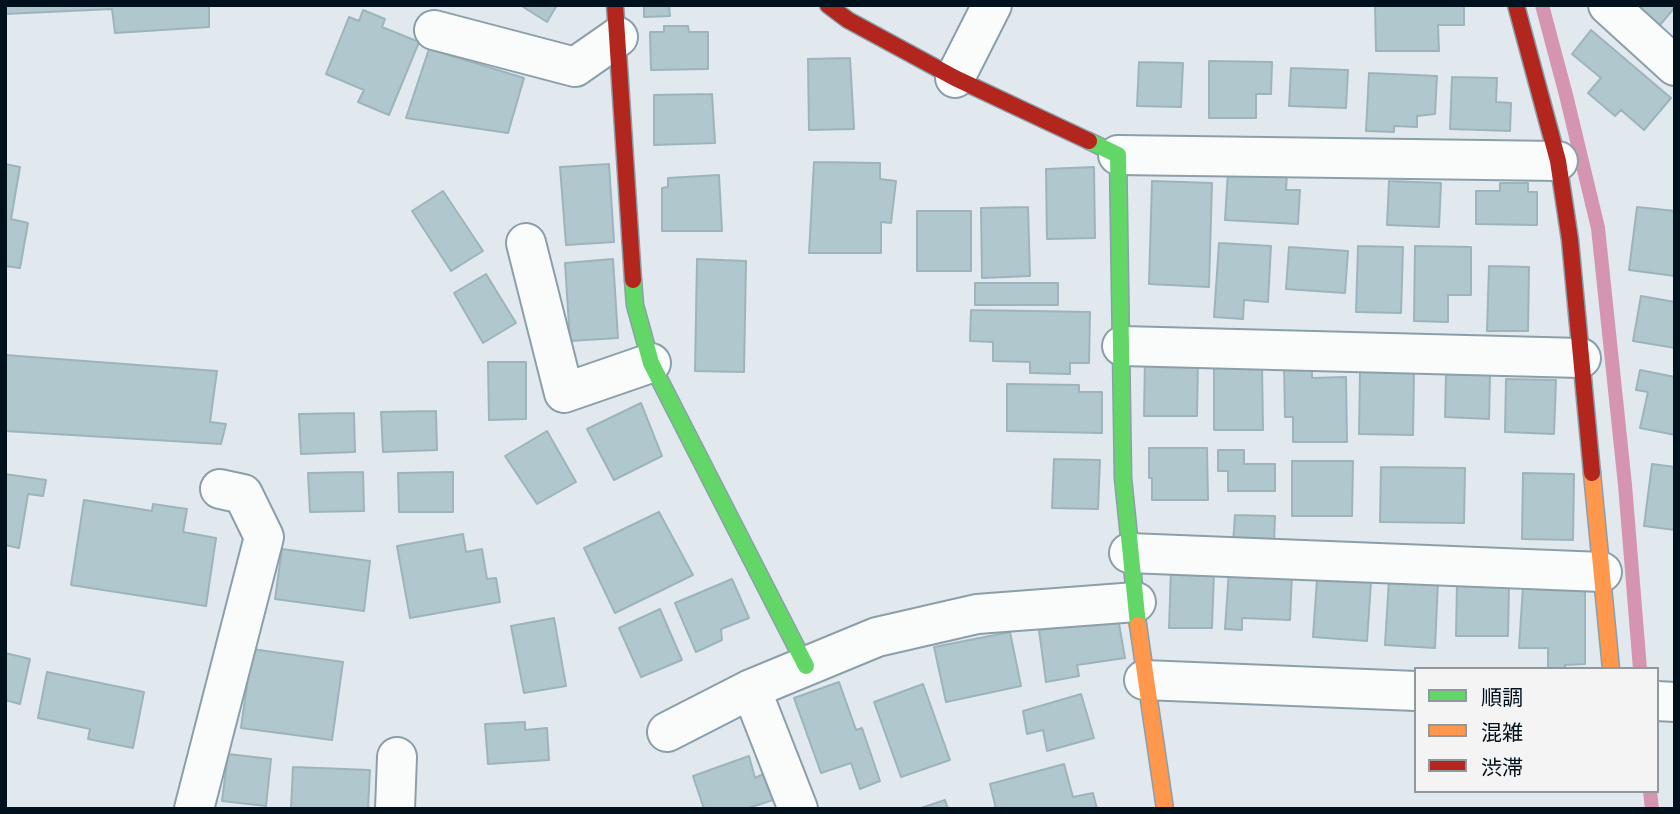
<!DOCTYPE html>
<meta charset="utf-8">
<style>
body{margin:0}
#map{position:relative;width:1680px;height:814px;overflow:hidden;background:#e1e9ee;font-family:"Noto Sans","Noto Sans JP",sans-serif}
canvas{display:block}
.frame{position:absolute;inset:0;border:7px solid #00111e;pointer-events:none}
.legend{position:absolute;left:1414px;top:667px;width:245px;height:126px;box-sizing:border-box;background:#f4f4f4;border:2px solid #92999e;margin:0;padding:9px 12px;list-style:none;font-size:21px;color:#00111e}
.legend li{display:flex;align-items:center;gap:14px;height:35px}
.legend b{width:35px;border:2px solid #92999e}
</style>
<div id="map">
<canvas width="1680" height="814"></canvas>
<div class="frame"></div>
<ul class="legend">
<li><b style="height:9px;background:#63d668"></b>順調</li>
<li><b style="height:9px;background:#ff974d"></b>混雑</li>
<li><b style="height:9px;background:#b3261e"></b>渋滞</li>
</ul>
</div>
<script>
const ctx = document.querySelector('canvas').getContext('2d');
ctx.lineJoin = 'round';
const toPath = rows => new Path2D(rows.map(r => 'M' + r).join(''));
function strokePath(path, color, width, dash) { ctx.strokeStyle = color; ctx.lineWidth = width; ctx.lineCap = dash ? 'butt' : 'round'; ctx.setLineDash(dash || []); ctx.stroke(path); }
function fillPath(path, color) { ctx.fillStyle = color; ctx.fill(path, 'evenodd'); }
strokePath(toPath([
 [1542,5,1566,95,1598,228,1625,485,1640,669],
 [1650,791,1652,809]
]), '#d594b0', 14);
const building = toPath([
 [5,5,209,5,209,27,115,33,112,9,5,14,5,5],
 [520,5,557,5,547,22,520,5],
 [644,5,669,5,670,16,644,17,644,5],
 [1375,5,1464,5,1464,25,1438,25,1439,51,1376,51,1375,5],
 [1636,5,1675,5,1675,7,1660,25,1636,5],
 [363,10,385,19,382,27,419,42,389,115,358,102,364,90,326,74,349,17,359,21,363,10],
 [664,26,688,26,689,32,708,32,708,69,651,70,650,32,664,32,664,26],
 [1591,30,1671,98,1644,130,1621,110,1615,116,1588,93,1601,78,1572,54,1591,30],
 [429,49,524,78,508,133,406,118,429,49],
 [850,58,854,129,809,130,808,59,850,58],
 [1209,61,1272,62,1271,94,1256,94,1256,118,1209,118,1209,61],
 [1139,62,1183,63,1181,107,1137,106,1139,62],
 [1291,68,1348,70,1346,108,1289,106,1291,68],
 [1369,73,1437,76,1435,114,1417,116,1417,127,1394,126,1394,132,1366,131,1369,73],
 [1452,77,1497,78,1496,102,1511,103,1510,131,1450,129,1452,77],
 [712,94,715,143,654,145,654,95,712,94],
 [814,162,880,163,880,179,896,181,891,223,881,222,881,253,809,253,814,162],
 [5,164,20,167,11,219,28,223,20,268,5,266,5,164],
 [609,164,614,242,566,245,560,167,609,164],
 [1094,167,1095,238,1047,239,1046,169,1094,167],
 [1228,171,1287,175,1286,190,1300,190,1298,224,1225,220,1228,171],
 [719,175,722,231,662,231,662,188,668,187,668,178,719,175],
 [1152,181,1212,183,1209,287,1149,284,1152,181],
 [1389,181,1441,183,1439,227,1387,225,1389,181],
 [1500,183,1528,183,1528,192,1537,192,1537,225,1476,224,1476,191,1500,191,1500,183],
 [443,191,483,251,451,271,412,211,443,191],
 [1028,207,1030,276,982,278,981,208,1028,207],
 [1637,207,1675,211,1675,276,1629,270,1637,207],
 [917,211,971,211,971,271,917,271,917,211],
 [1219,243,1271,246,1268,302,1244,300,1243,319,1214,317,1219,243],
 [1358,246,1403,247,1401,313,1356,312,1358,246],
 [1415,246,1471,247,1471,295,1448,295,1448,322,1414,321,1415,246],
 [1289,247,1348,251,1345,293,1286,289,1289,247],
 [613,259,618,338,570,341,565,263,613,259],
 [697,259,746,261,744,372,695,371,697,259],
 [1489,266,1529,267,1528,331,1487,331,1489,266],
 [486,274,516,323,483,343,454,293,486,274],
 [975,283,1058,283,1058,305,975,305,975,283],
 [1641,296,1675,302,1675,348,1633,341,1641,296],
 [971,310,1090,312,1089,363,1070,363,1070,374,1030,373,1030,362,993,361,993,342,970,341,971,310],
 [5,355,217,371,210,422,226,424,221,444,5,431,5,355],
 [1145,358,1198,359,1197,416,1144,416,1145,358],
 [488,362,526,362,526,419,489,420,488,362],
 [1262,363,1263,430,1214,430,1214,364,1262,363],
 [1284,363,1312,363,1312,378,1346,377,1347,442,1293,442,1293,417,1285,417,1284,363],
 [1640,370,1675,377,1675,435,1640,428,1648,392,1636,390,1640,370],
 [1360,371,1414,371,1413,435,1359,434,1360,371],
 [1446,374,1490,375,1489,419,1445,417,1446,374],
 [1506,379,1556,380,1554,434,1505,432,1506,379],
 [1007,384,1079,385,1079,392,1102,392,1102,433,1007,431,1007,384],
 [641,403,662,456,614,480,587,429,641,403],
 [436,411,437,450,383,452,381,412,436,411],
 [354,413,355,452,301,454,299,414,354,413],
 [547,431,576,482,537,504,505,456,547,431],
 [1149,448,1207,448,1208,500,1152,500,1152,478,1149,478,1149,448],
 [1218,450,1244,450,1244,464,1275,464,1275,491,1228,491,1228,471,1218,471,1218,450],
 [1054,459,1100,460,1098,509,1052,508,1054,459],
 [1292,461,1353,461,1352,516,1292,516,1292,461],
 [1652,464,1675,467,1675,530,1644,526,1652,464],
 [1381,467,1465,468,1464,523,1380,522,1381,467],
 [363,472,364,511,310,512,308,473,363,472],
 [453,472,453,512,399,512,398,473,453,472],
 [1523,473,1574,474,1573,540,1522,539,1523,473],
 [5,474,46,480,43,496,28,494,19,548,5,545,5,474],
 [84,500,152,511,153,504,187,509,183,532,216,538,206,606,71,585,84,500],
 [659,512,693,575,615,613,584,548,659,512],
 [1235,515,1275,516,1274,544,1233,543,1235,515],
 [463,534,466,552,482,549,487,579,496,578,500,602,410,618,397,546,463,534],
 [282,549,370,561,364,611,275,599,282,549],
 [1171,570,1214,571,1212,628,1169,628,1171,570],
 [1229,570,1292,574,1290,620,1242,618,1242,630,1225,629,1229,570],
 [732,579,749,618,721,629,722,640,696,652,675,603,732,579],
 [1317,579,1371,582,1367,641,1313,637,1317,579],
 [1389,579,1438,580,1435,648,1385,645,1389,579],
 [1457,583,1509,584,1508,636,1456,636,1457,583],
 [1523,586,1585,588,1585,664,1565,665,1565,669,1548,669,1548,648,1519,648,1523,586],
 [660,609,682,660,641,677,619,628,660,609],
 [554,618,566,686,524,693,511,626,554,618],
 [1118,618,1125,658,1077,665,1079,676,1046,682,1039,630,1118,618],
 [1010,632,1021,686,946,702,934,647,1010,632],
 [252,649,343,662,332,740,241,728,252,649],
 [5,653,30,659,20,704,5,700,5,653],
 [47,672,144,692,133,748,88,739,90,729,38,718,47,672],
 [839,682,856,730,862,728,880,781,860,789,851,763,821,773,794,698,839,682],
 [923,684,950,760,901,777,874,702,923,684],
 [1081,694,1094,738,1047,751,1043,730,1027,734,1023,711,1081,694],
 [525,722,525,730,547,728,549,760,488,764,485,724,525,722],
 [228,754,271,759,266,806,222,801,228,754],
 [749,756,755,778,767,772,773,800,745,809,704,809,693,776,749,756],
 [1064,764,1073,797,1093,793,1097,809,996,809,990,784,1064,764],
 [293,767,370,770,368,809,291,809,293,767],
 [945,800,948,809,918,809,945,800]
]);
fillPath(building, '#b0c7ce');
strokePath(building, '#9cb4bb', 2);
const street = toPath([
 [1608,5,1675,66],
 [434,30,575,67,618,37],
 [955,78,992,5],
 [1118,155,1558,161],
 [526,243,564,393,651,363],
 [1122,346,1581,358],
 [1129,553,1602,572],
 [1144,680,1416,691],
 [751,689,798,809],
 [1657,701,1675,702],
 [667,732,751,689,877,637,977,614,1136,602],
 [194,809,264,537,243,494,220,489],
 [395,809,397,757]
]);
const fast = toPath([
 [1089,141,1118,155,1123,478,1138,625],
 [633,280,635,305,651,363,806,666]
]);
const slow = toPath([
 [1592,473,1611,669],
 [1138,625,1165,809]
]);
const jam = toPath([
 [615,5,633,280],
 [828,5,848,20,955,78,1089,141],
 [1516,5,1558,161,1570,240,1592,473]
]);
strokePath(street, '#8b9faa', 42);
strokePath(fast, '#8b9faa', 19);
strokePath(slow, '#8b9faa', 19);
strokePath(jam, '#8b9faa', 19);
strokePath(street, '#fafcfc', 38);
strokePath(fast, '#63d668', 16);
strokePath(slow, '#ff974d', 16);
strokePath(jam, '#b3261e', 16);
</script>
